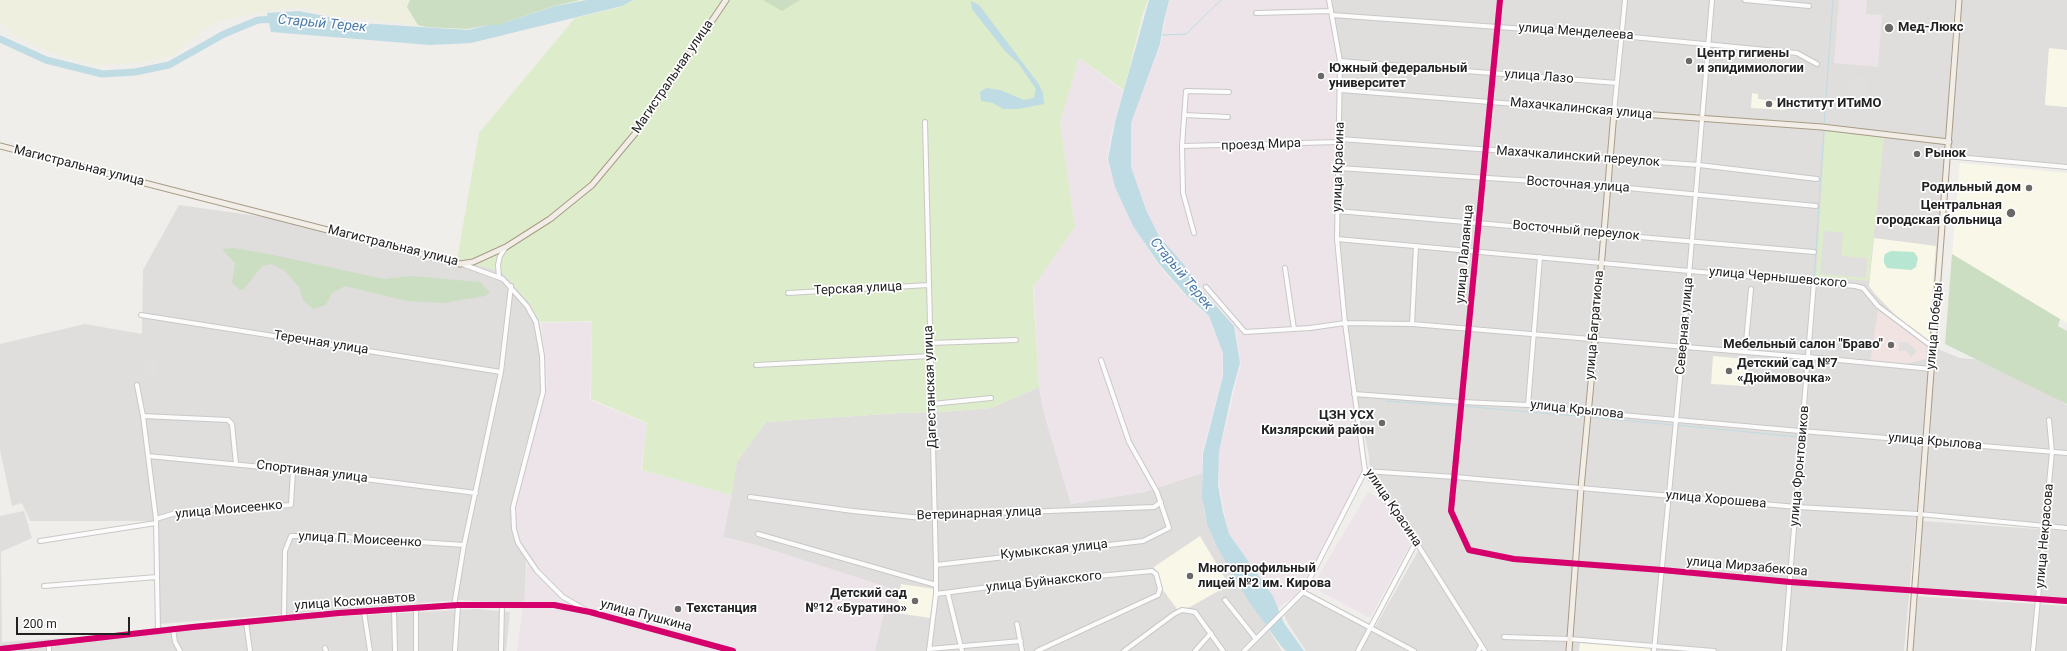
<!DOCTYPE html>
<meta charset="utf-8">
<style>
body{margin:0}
#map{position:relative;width:2067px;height:651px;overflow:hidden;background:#f0eeeb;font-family:Roboto,sans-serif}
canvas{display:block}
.scale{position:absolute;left:16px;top:617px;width:114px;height:18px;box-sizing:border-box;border:2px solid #222;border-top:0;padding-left:5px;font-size:12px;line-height:14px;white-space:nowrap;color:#222;-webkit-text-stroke:3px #fff;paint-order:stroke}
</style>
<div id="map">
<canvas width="2067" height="651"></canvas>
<div class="scale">200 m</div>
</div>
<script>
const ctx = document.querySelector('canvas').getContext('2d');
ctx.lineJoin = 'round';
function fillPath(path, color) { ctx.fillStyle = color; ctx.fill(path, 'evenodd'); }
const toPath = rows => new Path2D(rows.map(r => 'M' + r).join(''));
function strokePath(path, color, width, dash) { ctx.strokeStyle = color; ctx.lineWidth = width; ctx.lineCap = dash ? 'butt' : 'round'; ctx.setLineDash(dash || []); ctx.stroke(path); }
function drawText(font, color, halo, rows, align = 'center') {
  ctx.font = font + ' Roboto,sans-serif'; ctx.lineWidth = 3.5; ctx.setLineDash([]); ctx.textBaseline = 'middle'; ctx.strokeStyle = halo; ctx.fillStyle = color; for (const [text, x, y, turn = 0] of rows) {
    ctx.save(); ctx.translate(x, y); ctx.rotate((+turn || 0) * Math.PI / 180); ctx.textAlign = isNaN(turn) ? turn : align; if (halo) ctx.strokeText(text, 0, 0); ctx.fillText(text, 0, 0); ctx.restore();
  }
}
fillPath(toPath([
 [1328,0,1955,0,1932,340,1904,651,1306,651,1288,624,1282,610,1304,593,1375,627,1422,544,1370,472,1369,456,1347,352,1333,235],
 [1961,0,2067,0,2067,50,2049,49,2045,105,2067,107,2067,166,1950,154],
 [179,205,315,224,501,271,529,302,539,320,545,354,546,393,515,488,515,514,518,539,526,556,525,604,459,600,160,624,155,521,30,521,22,503,12,506,0,450,0,344,85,324,142,334,143,270],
 [1935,348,1960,358,1985,360,2038,385,2067,405,2067,528,1920,516,1925,441,1946,444,1928,439],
 [1039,387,1044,413,1071,504,1144,492,1202,473,1204,510,1207,524,1217,547,1282,651,875,651,889,588,756,545,723,537,737,462,766,422,900,413,942,412,991,408],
 [24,511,32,538,1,552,2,642,158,632,289,619,477,609,510,612,506,651,0,651,0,516],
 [1922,521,2067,531,2067,600,1917,588],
 [1915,596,2067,606,2067,651,1911,651]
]), '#dfdedc');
fillPath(toPath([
 [1878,310,1927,343,1926,359,1897,366,1870,363]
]), '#f1e3e1');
fillPath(toPath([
 [1169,0,1328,0,1340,68,1335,235,1364,468,1300,592,1278,608,1273,596,1228,533,1219,482,1219,453,1241,363,1235,326,1201,288,1160,236,1146,212,1135,184,1131,165,1131,122,1161,44],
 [1839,0,1867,0,1866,14,1882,15,1878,67,1834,63],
 [1079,58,1123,91,1112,130,1107,159,1115,187,1135,229,1159,266,1184,294,1209,317,1223,353,1222,377,1202,454,1202,473,1144,492,1071,504,1044,413,1039,387,1034,285,1075,227,1060,123],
 [592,322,590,400,647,424,641,470,732,495,723,537,756,545,890,588,875,651,517,651,525,590,528,555,517,535,515,497,523,453,547,383,541,323],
 [1368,492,1388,503,1411,543,1370,618,1312,587]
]), '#ede4e9');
fillPath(toPath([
 [2049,48,2067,50,2067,107,2045,105],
 [1752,93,1758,94,1758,99,1779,101,1780,96,1786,96,1785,110,1751,108],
 [1960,163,2067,173,2067,323,1952,254],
 [1874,238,1936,246,1929,341,1902,322,1875,294,1869,286],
 [1713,356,1746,359,1744,386,1711,384],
 [1200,536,1229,585,1190,607,1177,609,1163,590,1154,567],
 [901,584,934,589,930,618,897,613],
 [1580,643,1650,648,1650,651,1579,651]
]), '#f8f7e8');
fillPath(toPath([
 [0,0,589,0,554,6,498,25,488,25,467,29,427,27,368,19,335,17,302,7,270,11,223,20,208,26,173,56,143,62,96,65,47,51,14,35,0,22]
]), '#efefdf');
fillPath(toPath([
 [634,0,1148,0,1142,16,1124,90,1079,58,1060,123,1075,227,1033,287,1039,387,991,408,942,412,900,413,766,422,737,462,732,495,642,470,647,423,591,399,592,321,540,322,529,302,501,271,457,260,479,133,575,18,620,7],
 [1825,131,1884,138,1869,281,1816,276]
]), '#ddeccb');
fillPath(toPath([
 [410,0,580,0,554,6,498,25,488,25,467,29,427,27,418,25,407,7],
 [763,0,800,0,782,11],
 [234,248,269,254,384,279,411,276,480,282,490,292,485,296,444,303,407,301,345,286,332,293,326,305,313,309,303,300,299,287,285,271,271,264,262,266,244,289,240,290,232,283,235,263,222,249],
 [1952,254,2060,319,2058,326,2067,331,2067,404,1945,344]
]), '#cbdec1');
fillPath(toPath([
 [1891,251,1914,252,1918,258,1916,267,1911,270,1887,268,1884,263,1884,258,1885,254]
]), '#b7e6d2');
fillPath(toPath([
 [1850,76,1868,78,1866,98,1847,96],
 [1824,231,1843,233,1841,256,1867,258,1866,278,1820,274],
 [1899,342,1907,342,1917,351,1911,357,1906,351,1899,351],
 [156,360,158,375,146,376,144,362]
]), '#e0dfde');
fillPath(toPath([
 [587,0,633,0,622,6,471,43,430,45,271,32,267,13,299,11,360,23,468,30,488,25,498,25,555,6],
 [1149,0,1169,0,1163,25,1160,44,1131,123,1131,167,1146,210,1159,236,1186,267,1201,289,1234,326,1240,363,1232,392,1219,452,1218,485,1223,512,1229,534,1273,596,1284,623,1304,651,1286,651,1281,646,1248,600,1217,547,1207,524,1202,496,1203,454,1223,376,1223,353,1209,316,1188,297,1159,264,1133,226,1115,187,1108,159,1115,122],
 [971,1,979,5,1038,83,1043,93,1044,104,1018,109,1003,109,993,103,981,101,980,92,986,88,1000,90,1024,100,1034,98,1036,89,1018,63,1005,51,972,9]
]), '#bfdbe3');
strokePath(toPath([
 [1162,35,1186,34,1221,0],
 [1824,125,1833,0],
 [1816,251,1824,130],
 [1814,280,1816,254],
 [1386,401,1459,406],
 [1462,406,1586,417],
 [1590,417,1674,425],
 [1677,425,1799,437]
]), '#bfdbe3', 1);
strokePath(toPath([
 [0,39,46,60,102,74,135,72,169,65,224,34,258,20,278,19]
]), '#bfdbe3', 7);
const minor = toPath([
 [1329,0,1340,61,1337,239,1345,323,1365,471,1416,542,1485,651],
 [1500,0,1451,511,1469,550,1514,559,1662,570,1790,582,2067,601],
 [1745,0,1809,6],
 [1256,13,1331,11],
 [1332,15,1622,36,1797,53,1817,64],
 [1340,61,1617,83],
 [1341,90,1614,112,1625,0],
 [1184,115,1228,117],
 [925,122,936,565,936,594,929,651],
 [1340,139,1699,165,1817,179],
 [1182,146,1340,142],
 [1946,156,2067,167],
 [1339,168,1607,186,1816,206],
 [1337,211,1814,252],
 [1194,233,1183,193,1182,146,1186,91,1229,92],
 [1337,239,1855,286,1863,288,1878,306,1934,348],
 [462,264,503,279,527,306,536,322,542,356,543,392,513,507,514,529,518,543,537,571,563,597,584,609],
 [1285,268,1294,329],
 [499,277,498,265,500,256,506,247],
 [1206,287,1245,332,1310,328,1345,323,1412,324,1805,357],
 [788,293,929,285],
 [141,315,501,372],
 [1412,324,1416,246],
 [930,343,1016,340],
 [1745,352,1751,289],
 [1808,357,1931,369],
 [756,365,931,356],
 [137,385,143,416,156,519,158,632],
 [1354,394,1462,402,1528,405,1588,412,1800,431],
 [932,404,991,398],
 [1528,405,1540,257],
 [143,416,228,420,232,424,236,464],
 [1802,431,2067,453],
 [148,456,293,470,476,493],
 [750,497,853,511,922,518,944,515,1154,507,1161,502],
 [156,519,179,512,291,505,293,470],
 [758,534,936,585],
 [40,541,156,523],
 [936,565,1143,541,1169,528,1157,492,1129,442,1101,360],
 [44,586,157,577],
 [1303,592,1414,651],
 [936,594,1012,584,1152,571,1156,574,1160,589,1158,595,1037,651],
 [948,594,962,651],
 [1225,600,1256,639],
 [454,606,464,545,501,372,511,286],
 [416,608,416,651],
 [394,609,395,651],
 [364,612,370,651],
 [284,618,285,551,291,536,329,536,464,545],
 [246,622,250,651],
 [1017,624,1022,651],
 [173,629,175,642,180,651],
 [1504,637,1570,639,1714,651],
 [325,648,326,651],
 [0,649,193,627,339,613,458,605,554,605,590,612,733,651],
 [929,649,1021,641],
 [49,651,49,643],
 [455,651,458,605],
 [501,651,502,605],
 [1124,651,1174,614,1182,610,1195,612,1223,651],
 [1195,651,1211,633],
 [1244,651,1303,592,1365,471,1455,477,1797,507,1919,514,2067,528],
 [1358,651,1416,542],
 [1478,651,1481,646],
 [1654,651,1683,347,1712,0],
 [1784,651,1814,282],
 [2033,651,2052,452,2049,420]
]);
const major = toPath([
 [0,146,460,264,473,262,506,247,550,219,592,185,638,130,726,0],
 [1569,651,1581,488,1595,341,1614,112,1822,127,1949,142],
 [1910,651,1959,0]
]);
strokePath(minor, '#c9c8c7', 6);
strokePath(major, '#a79c86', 7);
strokePath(minor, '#fdfcfc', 4);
strokePath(major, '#f3ede7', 5);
strokePath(toPath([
 [1500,0,1451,511,1469,550,1514,559,1662,570,1790,582,2067,601],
 [0,649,193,627,339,613,458,605,554,605,590,612,733,651]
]), '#d6006c', 6);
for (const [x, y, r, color] of [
 [1889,28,5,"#6a6968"],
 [1689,61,4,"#6a6968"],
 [1321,76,4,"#6a6968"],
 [1769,104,4,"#6a6968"],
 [1917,154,4,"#6a6968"],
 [2029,188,4,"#6a6968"],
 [2011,213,5,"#6a6968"],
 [1891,345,4,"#6a6968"],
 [1729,371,4,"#6a6968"],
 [1382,423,4,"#6a6968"],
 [1190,576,4,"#6a6968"],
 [915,601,4,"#6a6968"],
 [678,609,4,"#6a6968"]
]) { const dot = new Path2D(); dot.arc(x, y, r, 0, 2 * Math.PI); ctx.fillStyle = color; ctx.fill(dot); strokePath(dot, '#fff', 1.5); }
drawText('bold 13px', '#222', '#fff', [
 ["Мед-Люкс",1898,28],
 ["Центр гигиены",1697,54],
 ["и эпидимиологии",1697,69],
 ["Южный федеральный",1329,69],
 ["университет",1329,84],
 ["Институт ИТиМО",1777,104],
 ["Рынок",1925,154],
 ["Родильный дом",2021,188,"right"],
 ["Центральная",2002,206,"right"],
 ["городская больница",2002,221,"right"],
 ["Мебельный салон \"Браво\"",1883,345,"right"],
 ["Детский сад №7",1737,364],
 ["«Дюймовочка»",1737,379],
 ["ЦЗН УСХ",1374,416,"right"],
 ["Кизлярский район",1374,431,"right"],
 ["Многопрофильный",1198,569],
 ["лицей №2 им. Кирова",1198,584],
 ["Детский сад",907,594,"right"],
 ["№12 «Буратино»",907,609,"right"],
 ["Техстанция",686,609]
], 'left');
drawText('13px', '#222', '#fff', [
 ["улица Менделеева",1576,32,4],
 ["Магистральная улица",673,77,-56],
 ["улица Лазо",1539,77,4],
 ["Махачкалинская улица",1581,109,5],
 ["проезд Мира",1261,145,-2],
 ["Махачкалинский переулок",1578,157,4],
 ["Магистральная улица",79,166,14],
 ["улица Красина",1339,167,-88],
 ["Восточная улица",1578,185,4],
 ["Восточный переулок",1576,231,5],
 ["Магистральная улица",393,246,14],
 ["улица Лалаянца",1465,254,-85],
 ["улица Чернышевского",1778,278,5],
 ["Терская улица",858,289,-3],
 ["улица Багратиона",1595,325,-85],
 ["Северная улица",1685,326,-85],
 ["улица Победы",1935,326,-85],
 ["Теречная улица",321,343,9],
 ["Дагестанская улица",931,387,-92],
 ["улица Крылова",1577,410,6],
 ["улица Крылова",1935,442,5],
 ["улица Фронтовиков",1800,466,-85],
 ["Спортивная улица",312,472,7],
 ["улица Хорошева",1716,500,5],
 ["улица Красина",1393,508,56],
 ["улица Моисеенко",229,510,-5],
 ["Ветеринарная улица",979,514,-2],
 ["улица Некрасова",2045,536,-85],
 ["улица П. Моисеенко",360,540,3],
 ["Кумыкская улица",1054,550,-6],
 ["улица Мирзабекова",1747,567,5],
 ["улица Буйнакского",1044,582,-6],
 ["улица Космонавтов",355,602,-4],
 ["улица Пушкина",646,616,15]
]);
drawText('italic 14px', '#4a7aab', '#fff', [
 ["Старый Терек",322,24,5],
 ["Старый Терек",1181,274,50]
]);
</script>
